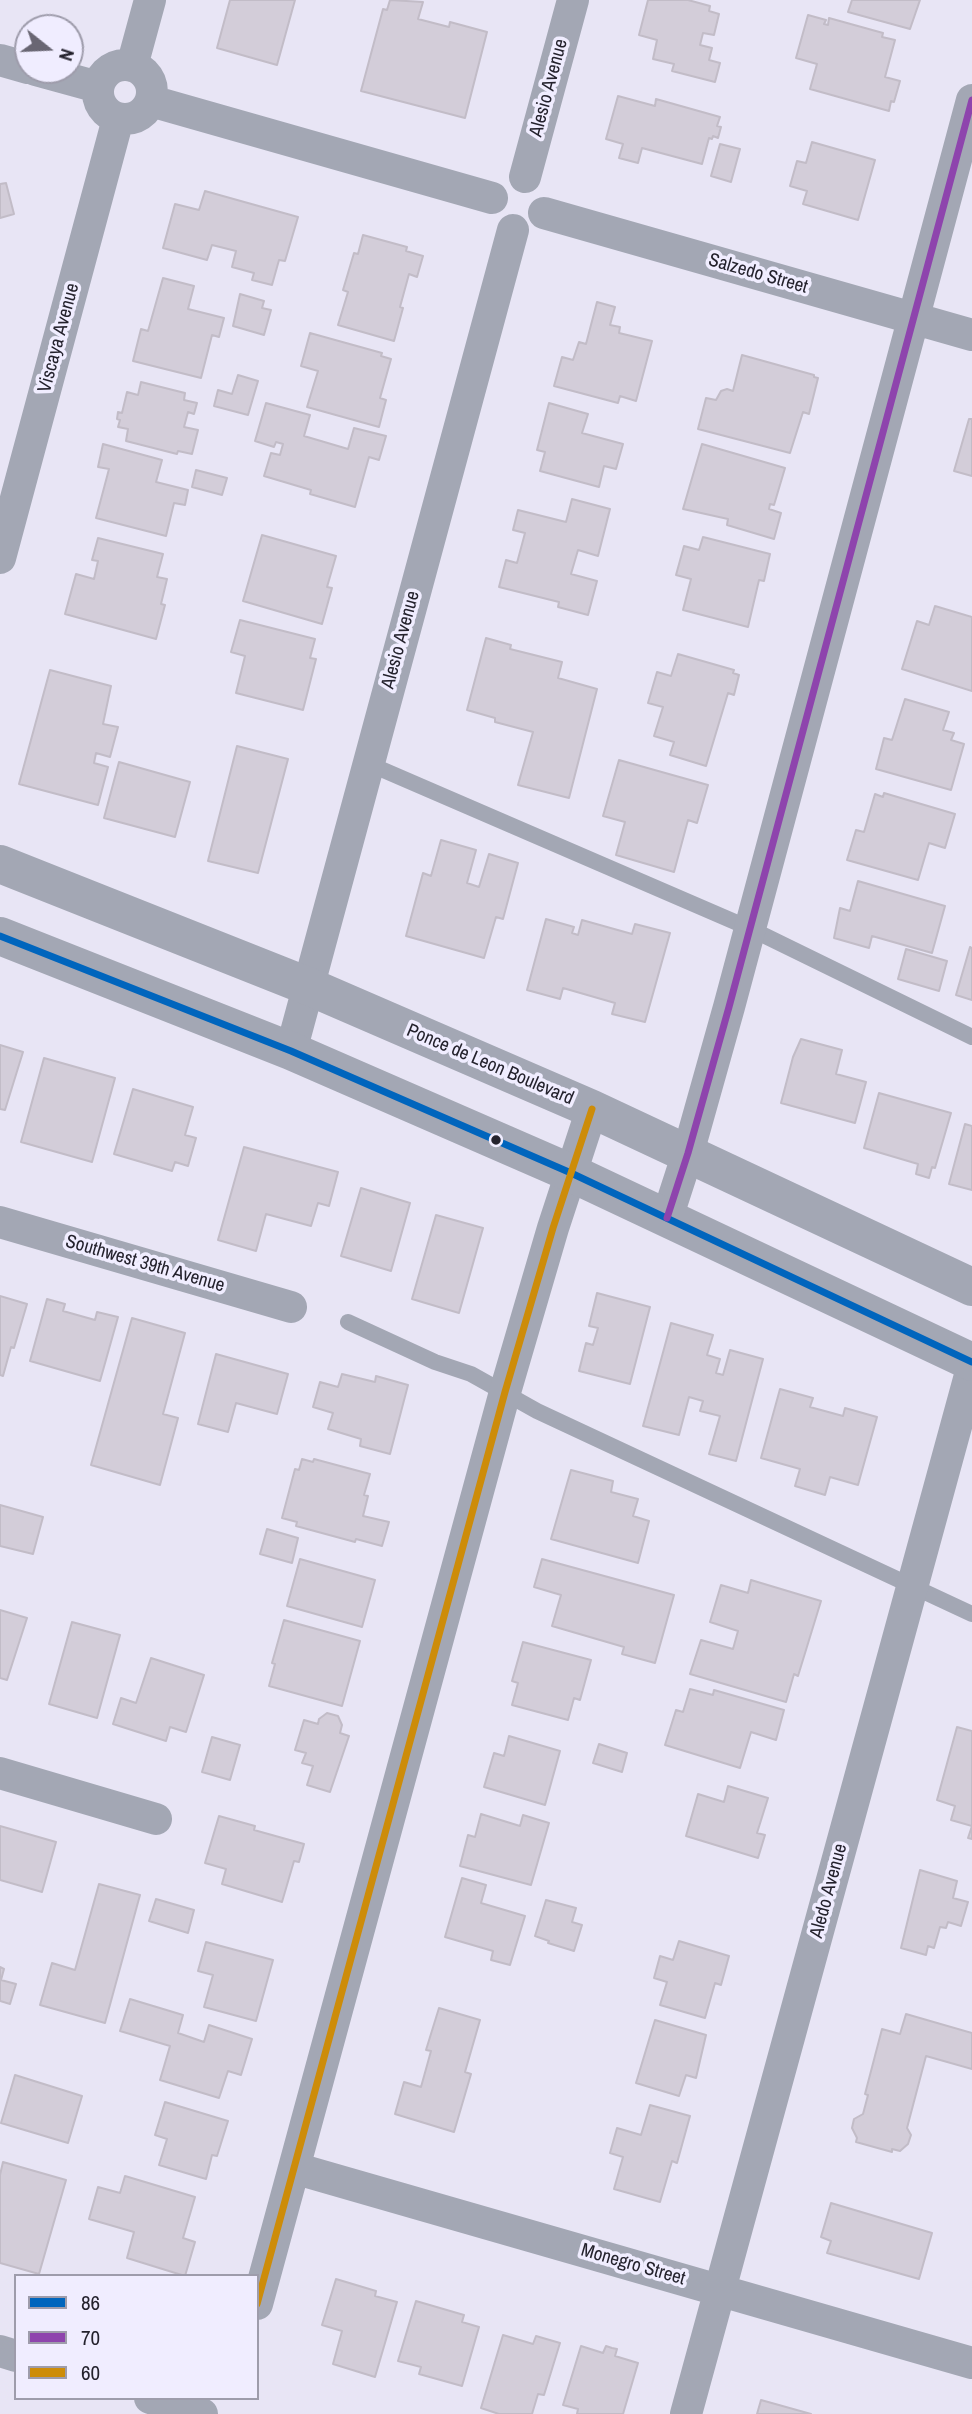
<!DOCTYPE html>
<style>
body{margin:0}
#map{position:relative;width:972px;height:2414px;overflow:hidden;background:#e8e5f5;font-family:"Archivo Narrow",sans-serif}
canvas{display:block}
.legend{position:absolute;left:14px;top:2274px;width:245px;height:126px;box-sizing:border-box;background:#f0edff;border:2px solid #9e9cab;margin:0;padding:9px 12px;list-style:none;font-size:21px;color:#24222d}
.legend li{display:flex;align-items:center;gap:14px;height:35px}
.legend b{width:35px;border:2px solid #9e9cab}
.north{position:absolute;left:14px;top:14px;width:70px;height:70px;box-sizing:border-box;background:#f0edff;border:2px solid #9e9cab;border-radius:50%;rotate:108deg;font-size:19px;font-weight:700;line-height:28px;text-align:center;color:#24222d}
.north::after{content:'';display:block;margin:auto;width:24px;height:32px;background:#696673;clip-path:polygon(50% 0,100% 100%,50% 72%,0 100%)}
</style>
<div id="map">
<canvas width="972" height="2414"></canvas>
<ul class="legend">
<li><b style="height:9px;background:#0065bd"></b>86</li>
<li><b style="height:9px;background:#8e44ad"></b>70</li>
<li><b style="height:9px;background:#cd8c09"></b>60</li>
</ul>
<div class="north">N</div>
</div>
<script>
const ctx = document.querySelector('canvas').getContext('2d');
ctx.lineJoin = 'round';
function fillPath(path, color) { ctx.fillStyle = color; ctx.fill(path, 'evenodd'); }
const toPath = rows => new Path2D(rows.map(r => 'M' + r).join(''));
function strokePath(path, color, width, dash) { ctx.strokeStyle = color; ctx.lineWidth = width; ctx.lineCap = dash ? 'butt' : 'round'; ctx.setLineDash(dash || []); ctx.stroke(path); }
function drawText(font, color, halo, rows, align = 'center') {
  ctx.font = font + ' "Archivo Narrow",sans-serif'; ctx.lineWidth = 7; ctx.setLineDash([]); ctx.textBaseline = 'middle'; ctx.strokeStyle = halo; ctx.fillStyle = color; for (const [text, x, y, turn = 0] of rows) {
    ctx.save(); ctx.translate(x, y); ctx.rotate((+turn || 0) * Math.PI / 180); ctx.textAlign = isNaN(turn) ? turn : align; if (halo) ctx.strokeText(text, 0, 0); ctx.fillText(text, 0, 0); ctx.restore();
  }
}
const building = toPath([
 [230,0,295,0,277,65,217,48,230,0],
 [390,0,423,2,418,19,449,27,450,22,487,32,465,118,361,91,383,9,387,10,390,0],
 [648,0,688,0,710,6,709,11,719,14,714,35,703,33,700,45,712,48,709,60,720,63,715,82,672,71,674,64,653,59,657,40,639,35,648,0],
 [852,0,920,0,910,29,848,12,852,0],
 [808,15,826,20,824,24,828,25,829,18,883,33,882,37,895,40,885,77,900,81,894,102,891,101,889,111,810,89,817,64,796,58,808,15],
 [618,96,655,106,656,99,720,117,717,126,721,127,718,138,713,136,712,139,709,138,702,164,642,148,638,163,619,158,623,144,606,139,618,96],
 [812,142,875,160,858,220,803,204,807,191,790,186,797,161,806,163,812,142],
 [720,144,740,149,731,182,711,176,720,144],
 [6,183,14,214,0,218,0,184,6,183],
 [205,191,298,217,285,261,279,260,272,285,252,280,254,273,232,267,236,251,212,245,207,260,163,248,175,204,199,210,205,191],
 [363,235,407,247,406,251,423,256,417,277,409,274,400,307,403,308,394,341,338,325,348,292,343,290,354,253,358,254,363,235],
 [163,278,194,286,188,309,224,318,219,337,212,335,201,378,133,361,141,329,148,331,163,278],
 [240,294,264,301,262,308,271,310,264,335,233,326,240,294],
 [597,302,615,307,610,325,620,327,619,333,652,341,636,401,620,396,618,403,554,386,562,357,573,360,579,342,586,344,597,302],
 [310,333,382,353,381,356,391,359,380,398,386,400,379,427,307,407,318,371,301,366,310,333],
 [742,355,814,375,814,377,818,378,809,414,803,412,790,453,698,429,706,398,716,400,721,391,727,389,733,391,742,355],
 [238,375,258,381,248,415,214,406,218,390,232,394,238,375],
 [141,382,185,393,184,400,197,403,194,414,188,412,184,427,198,430,192,454,178,451,177,454,126,441,128,429,118,427,120,420,117,419,118,412,122,413,127,392,138,395,141,382],
 [266,403,310,415,304,436,348,449,354,428,386,436,379,460,369,457,355,507,310,494,311,490,264,476,271,453,280,455,283,444,276,442,274,447,255,441,266,403],
 [549,403,588,414,582,433,623,444,616,469,604,466,599,487,540,471,545,452,537,450,549,403],
 [969,419,972,419,972,476,954,471,969,419],
 [103,444,162,460,156,482,188,490,185,505,174,503,166,536,96,518,109,469,98,467,103,444],
 [702,444,785,468,774,505,770,504,769,509,781,513,774,539,727,525,728,519,683,509,702,444],
 [196,470,227,478,222,495,192,487,196,470],
 [572,499,610,509,598,556,578,550,571,574,597,581,588,615,558,607,559,602,499,587,506,560,517,563,525,533,513,530,518,510,566,522,572,499],
 [262,535,336,556,327,587,332,588,322,624,243,601,262,535],
 [703,537,770,554,764,581,759,580,748,627,683,610,691,579,676,575,684,546,699,550,703,537],
 [98,538,163,554,157,577,167,579,161,604,165,605,156,639,65,614,76,574,94,579,98,561,92,560,98,538],
 [935,606,972,617,972,691,902,669,917,621,929,625,935,606],
 [240,620,315,639,310,658,316,659,303,710,236,693,245,656,231,652,240,620],
 [486,638,511,645,510,649,562,662,558,678,597,689,569,798,518,785,533,732,495,722,495,718,467,710,486,638],
 [678,654,734,670,733,673,739,675,734,695,728,693,706,766,670,755,674,742,654,736,663,707,648,703,657,672,671,676,678,654],
 [50,670,111,686,103,724,118,727,110,757,96,753,94,763,108,767,98,805,19,784,50,670],
 [905,699,949,712,943,730,954,733,951,740,964,744,951,790,876,769,884,738,892,740,905,699],
 [237,746,288,759,258,873,208,861,237,746],
 [619,760,708,785,697,823,688,820,674,872,616,855,625,822,603,816,619,760],
 [119,762,190,782,175,837,104,818,119,762],
 [884,793,955,814,945,848,929,843,918,880,847,860,856,830,864,832,875,794,883,797,884,793],
 [441,840,476,850,467,883,479,887,489,854,518,863,503,919,496,917,484,958,406,936,423,873,431,876,441,840],
 [858,881,945,906,932,953,872,936,869,948,834,938,840,908,850,911,858,881],
 [546,919,574,927,572,933,578,935,582,920,632,934,635,924,670,933,645,1022,612,1014,615,1003,563,988,560,999,527,990,546,919],
 [970,947,972,948,972,1000,956,995,970,947],
 [906,949,947,961,939,991,898,979,906,949],
 [801,1039,842,1050,836,1074,866,1082,855,1123,781,1103,793,1057,801,1039],
 [0,1045,23,1052,5,1110,0,1109,0,1045],
 [44,1058,115,1078,92,1162,21,1142,44,1058],
 [133,1089,193,1107,185,1135,196,1138,188,1166,175,1162,172,1171,114,1154,133,1089],
 [879,1093,951,1113,935,1168,932,1167,929,1178,916,1174,918,1164,864,1148,879,1093],
 [965,1124,972,1126,972,1190,949,1184,965,1124],
 [244,1147,338,1172,329,1206,318,1203,311,1226,266,1214,256,1251,218,1240,244,1147],
 [361,1188,410,1203,391,1271,341,1256,361,1188],
 [436,1215,483,1228,459,1313,412,1299,436,1215],
 [597,1293,650,1307,630,1384,579,1371,586,1343,593,1345,598,1328,589,1326,597,1293],
 [0,1296,27,1304,14,1348,11,1347,3,1376,0,1375,0,1296],
 [47,1299,65,1304,63,1311,95,1320,97,1312,118,1317,100,1381,30,1361,47,1299],
 [132,1318,185,1333,163,1414,178,1418,160,1485,91,1465,132,1318],
 [671,1323,713,1335,707,1355,720,1359,716,1373,723,1375,730,1350,763,1359,736,1461,709,1454,720,1416,700,1411,703,1401,689,1397,679,1435,643,1426,671,1323],
 [216,1354,288,1374,277,1414,236,1403,228,1432,198,1424,216,1354],
 [342,1374,375,1382,376,1376,408,1385,390,1454,360,1446,361,1439,328,1429,333,1413,313,1407,320,1382,338,1387,342,1374],
 [780,1389,813,1398,810,1407,843,1416,845,1408,877,1417,858,1485,830,1477,825,1495,795,1486,800,1469,761,1458,780,1389],
 [302,1459,313,1462,314,1459,370,1474,364,1495,368,1496,363,1516,389,1522,382,1546,356,1539,355,1542,296,1526,297,1522,282,1518,295,1469,299,1470,302,1459],
 [571,1470,613,1481,611,1492,638,1499,633,1516,649,1521,638,1563,551,1539,571,1470],
 [0,1505,43,1517,33,1554,0,1546,0,1505],
 [267,1529,298,1538,292,1563,260,1554,267,1529],
 [300,1559,375,1580,362,1627,287,1606,300,1559],
 [542,1559,674,1595,655,1663,622,1654,624,1647,552,1626,561,1595,534,1587,542,1559],
 [751,1580,821,1601,798,1676,794,1674,786,1702,690,1674,701,1640,733,1649,738,1631,710,1622,721,1585,748,1593,751,1580],
 [0,1610,27,1618,7,1680,0,1678,0,1610],
 [284,1620,360,1641,342,1706,269,1686,275,1664,272,1663,284,1620],
 [72,1622,120,1635,97,1718,49,1704,72,1622],
 [523,1642,591,1660,580,1700,574,1698,568,1720,512,1705,518,1683,512,1681,523,1642],
 [151,1658,204,1675,186,1732,170,1727,166,1741,113,1724,121,1698,136,1703,151,1658],
 [690,1689,713,1695,714,1690,784,1710,776,1740,751,1732,740,1768,665,1745,676,1710,683,1712,690,1689],
 [327,1713,338,1716,342,1725,340,1733,349,1736,330,1792,307,1785,313,1766,302,1763,306,1753,295,1750,304,1720,318,1724,319,1719,327,1713],
 [957,1727,972,1731,972,1839,968,1838,972,1826,951,1820,955,1806,937,1800,957,1727],
 [509,1736,560,1751,545,1805,484,1787,494,1753,504,1756,509,1736],
 [212,1737,240,1745,230,1780,202,1772,212,1737],
 [599,1744,627,1753,622,1772,593,1763,599,1744],
 [728,1786,768,1798,757,1833,765,1835,758,1858,686,1836,698,1794,724,1802,728,1786],
 [481,1814,520,1826,523,1815,549,1823,531,1885,460,1866,468,1835,475,1837,481,1814],
 [219,1816,255,1826,254,1830,304,1844,299,1862,294,1861,282,1902,222,1884,226,1869,205,1863,219,1816],
 [0,1826,56,1842,42,1892,0,1880,0,1826],
 [920,1870,957,1881,953,1898,968,1902,961,1926,948,1922,946,1928,940,1927,934,1948,928,1946,926,1955,901,1948,920,1870],
 [462,1878,486,1885,481,1903,525,1916,510,1965,491,1960,493,1951,445,1937,462,1878],
 [99,1884,140,1895,105,2023,40,2005,52,1963,75,1970,99,1884],
 [156,1899,194,1910,188,1933,149,1921,156,1899],
 [546,1900,576,1908,572,1922,582,1925,574,1951,548,1943,549,1941,535,1936,546,1900],
 [679,1941,729,1956,721,1985,715,1983,705,2018,660,2005,667,1982,654,1978,660,1956,673,1960,679,1941],
 [206,1942,273,1960,256,2021,204,2007,213,1975,198,1971,206,1942],
 [0,1967,4,1969,1,1980,16,1984,10,2004,0,2001,0,1967],
 [130,1999,183,2015,178,2033,204,2042,209,2025,252,2039,241,2075,228,2071,219,2098,160,2080,170,2046,120,2031,130,1999],
 [439,2008,480,2020,465,2072,471,2074,454,2132,395,2114,404,2082,421,2087,431,2051,426,2050,439,2008],
 [906,2014,972,2033,972,2069,926,2056,907,2128,911,2135,908,2144,900,2151,892,2149,892,2152,856,2142,857,2138,852,2128,854,2119,863,2114,868,2095,865,2094,882,2029,900,2034,906,2014],
 [655,2020,706,2035,696,2078,686,2075,679,2096,636,2083,655,2020],
 [15,2075,82,2096,68,2143,1,2123,15,2075],
 [165,2102,228,2121,217,2156,212,2155,206,2179,159,2165,167,2139,155,2135,165,2102],
 [650,2105,690,2116,677,2163,672,2161,660,2202,614,2189,623,2157,610,2153,617,2128,641,2135,650,2105],
 [3,2162,66,2180,39,2274,0,2263,0,2175,3,2162],
 [125,2176,195,2197,183,2238,195,2242,185,2276,127,2258,134,2232,89,2219,98,2187,120,2193,125,2176],
 [831,2203,932,2233,919,2279,827,2253,831,2241,821,2237,831,2203],
 [336,2279,376,2291,375,2296,397,2302,375,2377,333,2364,342,2331,322,2325,336,2279],
 [416,2301,464,2315,462,2322,479,2327,462,2386,419,2374,421,2367,398,2361,416,2301],
 [503,2335,533,2344,536,2336,560,2343,544,2395,538,2394,532,2414,499,2414,481,2408,503,2335],
 [581,2346,603,2353,606,2346,612,2348,617,2349,615,2356,638,2363,623,2414,577,2414,578,2409,563,2405,581,2346],
 [761,2400,811,2414,757,2414,761,2400]
]);
fillPath(building, '#d3cdd9');
strokePath(building, '#c2bcc7', 2);
strokePath(toPath([
 [367,763,749,928,972,1037],
 [348,1322,435,1362,471,1374,537,1411,972,1614]
]), '#a3a7b4', 16);
strokePath(toPath([
 [0,60,28,68],
 '98 92a27 27 0 1 1 54 0a27 27 0 1 1-54 0Z',
 [132,66,150,0],
 [36,70,98,87],
 [151,101,492,198],
 [525,177,573,0],
 [544,213,972,335],
 [0,558,118,119],
 [291,1051,513,230],
 [667,1218,688,1153,729,1007,972,100],
 [0,1222,291,1307],
 [0,1773,156,1819],
 [294,2168,972,2363],
 [257,2304,505,1392,553,1228,592,1109],
 [0,2351,16,2356],
 [150,2398,202,2414],
 [686,2414,972,1368]
]), '#a3a7b4', 32);
strokePath(toPath([
 [0,864,310,987,592,1109,972,1287],
 [0,936,291,1051,571,1173,972,1362]
]), '#a3a7b4', 38);
strokePath(toPath([
 [0,936,291,1051,571,1173,972,1362]
]), '#0065bd', 7);
strokePath(toPath([
 [667,1218,688,1153,729,1007,972,100]
]), '#8e44ad', 7);
strokePath(toPath([
 [257,2304,505,1392,553,1228,592,1109]
]), '#cd8c09', 7);
for (const [x, y, r, color] of [
 [496,1140,6,"#24222d"]
]) { const dot = new Path2D(); dot.arc(x, y, r, 0, 2 * Math.PI); ctx.fillStyle = color; ctx.fill(dot); strokePath(dot, '#f0edff', 2.5); }
drawText('19px', '#24222d', '#f0edff', [
 ["Alesio Avenue",549,88,-75],
 ["Salzedo Street",758,274,16],
 ["Viscaya Avenue",59,338,-75],
 ["Alesio Avenue",401,640,-75],
 ["Ponce de Leon Boulevard",490,1065,23],
 ["Southwest 39th Avenue",145,1264,16],
 ["Aledo Avenue",829,1891,-75],
 ["Monegro Street",633,2265,16]
]);
</script>
